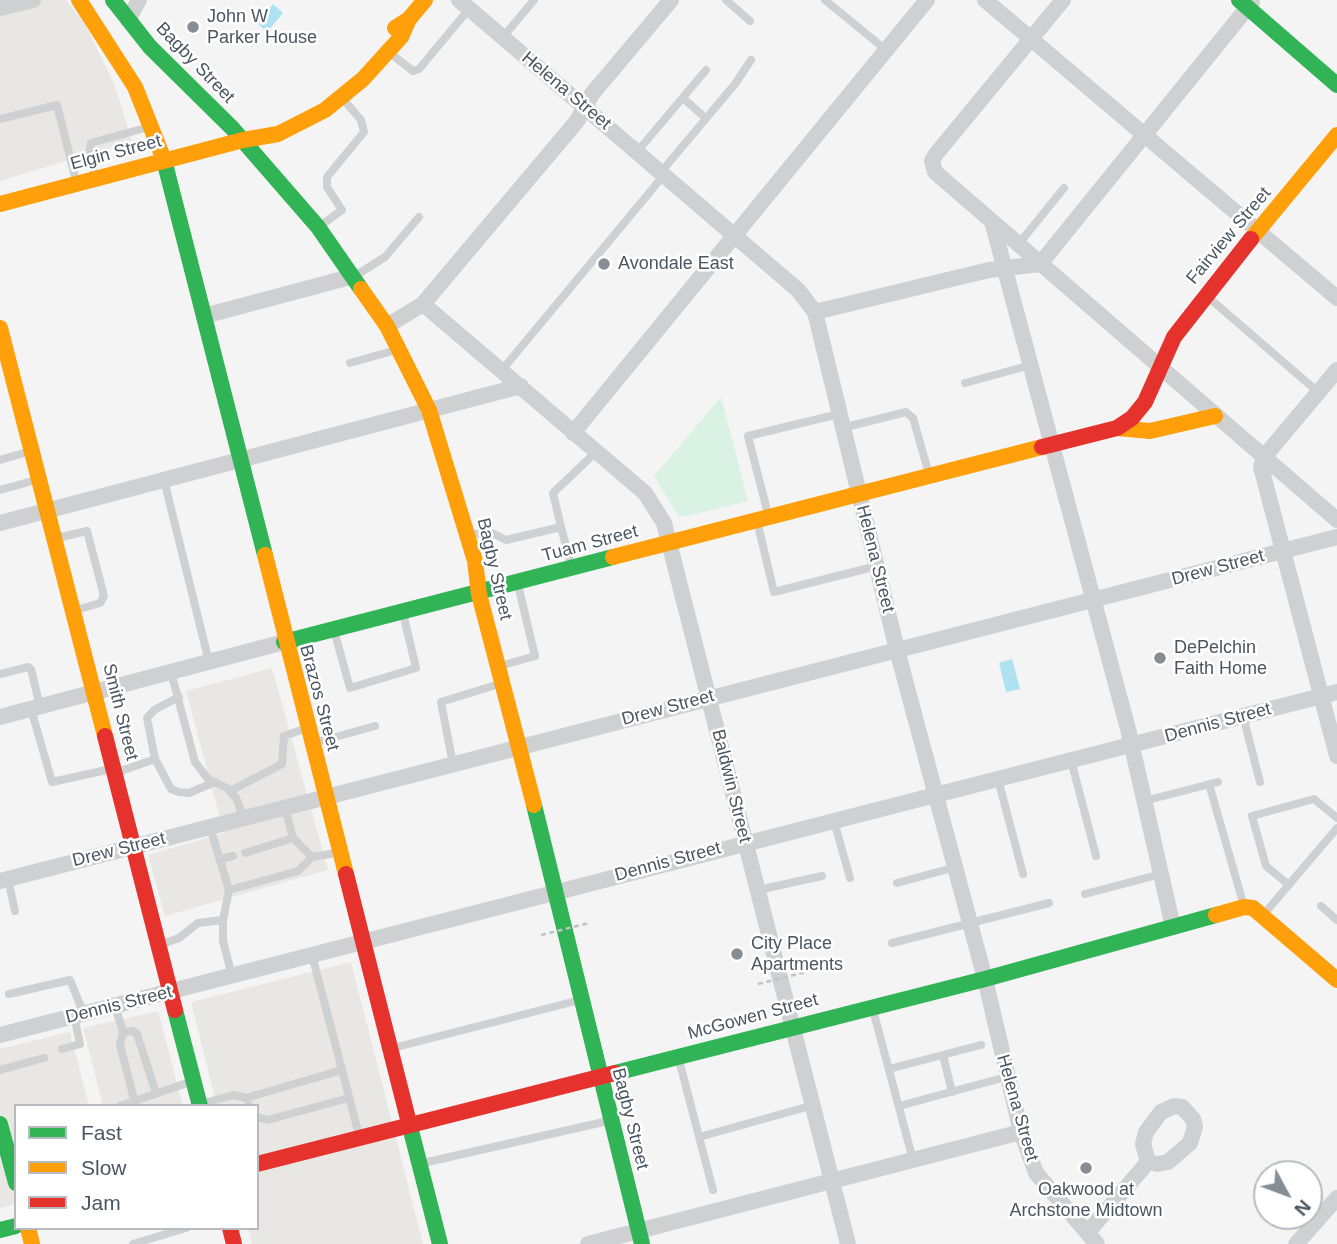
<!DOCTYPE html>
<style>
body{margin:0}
#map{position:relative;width:1337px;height:1244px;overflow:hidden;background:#f4f4f4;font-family:Arial,sans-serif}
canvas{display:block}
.legend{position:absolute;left:14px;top:1104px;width:245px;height:126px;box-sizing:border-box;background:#fff;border:2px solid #b7bbc0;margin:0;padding:9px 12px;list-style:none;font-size:21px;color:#4a5661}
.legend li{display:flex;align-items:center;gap:14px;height:35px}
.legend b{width:35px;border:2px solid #b7bbc0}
.north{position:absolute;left:1253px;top:1160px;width:70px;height:70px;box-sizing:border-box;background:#fff;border:2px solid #b7bbc0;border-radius:50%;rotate:131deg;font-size:19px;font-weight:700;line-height:28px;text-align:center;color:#4a5661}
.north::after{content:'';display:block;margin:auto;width:24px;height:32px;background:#868d94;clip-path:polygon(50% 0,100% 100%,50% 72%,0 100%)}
</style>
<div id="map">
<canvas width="1337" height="1244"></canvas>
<ul class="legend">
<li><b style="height:9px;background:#30b455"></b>Fast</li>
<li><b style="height:9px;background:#ff9f0a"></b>Slow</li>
<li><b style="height:9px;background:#e5322d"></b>Jam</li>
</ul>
<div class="north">N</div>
</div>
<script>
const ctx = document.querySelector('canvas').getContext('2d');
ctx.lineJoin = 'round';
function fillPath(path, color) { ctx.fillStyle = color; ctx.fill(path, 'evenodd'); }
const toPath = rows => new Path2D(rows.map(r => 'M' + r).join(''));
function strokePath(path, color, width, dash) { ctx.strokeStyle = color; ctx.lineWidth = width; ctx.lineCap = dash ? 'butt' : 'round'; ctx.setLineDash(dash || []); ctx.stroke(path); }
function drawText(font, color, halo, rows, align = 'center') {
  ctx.font = font + ' Arial,sans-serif'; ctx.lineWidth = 5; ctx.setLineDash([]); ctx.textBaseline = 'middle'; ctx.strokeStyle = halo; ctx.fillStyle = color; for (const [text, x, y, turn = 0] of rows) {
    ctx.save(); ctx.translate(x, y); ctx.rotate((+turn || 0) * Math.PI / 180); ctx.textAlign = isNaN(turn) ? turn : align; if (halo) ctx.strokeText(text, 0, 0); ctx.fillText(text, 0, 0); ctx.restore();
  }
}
fillPath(toPath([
 [0,0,66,0,85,24,115,86,132,141,0,181],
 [272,668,328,870,165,916,148,855,224,833,186,691],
 [351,962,423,1244,252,1244,248,1228,257,1228,257,1106,217,1106,191,1002],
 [158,1011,183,1106,103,1106,83,1028],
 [70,1032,89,1106,16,1106,16,1204,0,1208,0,1049]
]), '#e8e7e3');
fillPath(toPath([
 [721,397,748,501,683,517,678,515,654,476]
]), '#d9f2e3');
fillPath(toPath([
 [273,4,283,13,267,32,257,23],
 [1012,659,1020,689,1006,692,999,663]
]), '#aee2f0');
strokePath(toPath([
 [726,0,750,21],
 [825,0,886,50],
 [503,37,534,0],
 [391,54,413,71,419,69,469,9],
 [683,98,701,114],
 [0,119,57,105,76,181],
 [637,152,706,70],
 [661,172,735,84,751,60],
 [95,175,89,154,91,143,145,128],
 [320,226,342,210,327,187,327,177,364,132,361,120,343,99],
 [1017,246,1064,188],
 [355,276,385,257,419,217],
 [1208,297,1318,392],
 [350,363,396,350],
 [502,370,664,175],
 [965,383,1031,365],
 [842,428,906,412,913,418,929,474],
 [0,460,31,451],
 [164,480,209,662],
 [0,490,36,480],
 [768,514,748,436,839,414],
 [757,521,774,592,877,566],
 [561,527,553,493,596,452],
 [470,534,492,533,506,540,561,527,571,565],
 [57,538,87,531,104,596,100,603,76,610],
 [334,630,350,688,416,668,403,613],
 [500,666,535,656,518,585],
 [171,672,195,762,208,779,227,788,236,798,244,818],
 [0,674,28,667,31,669,40,707],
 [31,709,52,782,111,769],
 [1243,716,1260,782],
 [314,743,375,726],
 [155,759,171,789,179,792,189,793,215,782],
 [1071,760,1096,856],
 [453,764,441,702,499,684],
 [115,773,155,759,147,718,154,710,179,697],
 [998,779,1023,874],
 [1209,784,1244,906],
 [230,791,282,764,284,736,307,728],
 [1144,801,1218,782],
 [285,808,293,838,312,857],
 [834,821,850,878],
 [210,827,229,890],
 [245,853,293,838],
 [220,859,233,856],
 [8,879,15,911],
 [897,883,956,867],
 [1289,885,1266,866,1252,816,1314,799,1337,818],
 [758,890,822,876],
 [1085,894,1161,874],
 [1321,906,1337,920],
 [1264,914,1337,828],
 [892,943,1049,903],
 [162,944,179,938,198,923,223,920],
 [312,955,359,1135],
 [232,976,223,941,223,920,229,890,298,871,312,857,336,853],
 [9,994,70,980,84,1014],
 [115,1006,123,1032,133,1031,137,1034,156,1093],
 [873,1010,913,1160],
 [123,1032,120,1045,134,1099],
 [393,1048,580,1000],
 [62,1049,80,1044,74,1016],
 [943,1055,952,1092],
 [679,1060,713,1190],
 [889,1069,981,1045],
 [0,1070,44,1058],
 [200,1104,234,1095,246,1098,342,1070],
 [120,1106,193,1081],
 [248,1106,249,1105],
 [899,1106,1006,1077],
 [257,1117,267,1120,349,1098],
 [699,1137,814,1105],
 [423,1163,608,1121],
 [133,1244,186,1228]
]), '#ced0d2', 8);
strokePath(toPath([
 [459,0,798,290,815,312,897,650,985,979,1021,1132,1036,1173,1097,1244],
 [985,0,1337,298],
 [1063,0,936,154,932,161,935,172,1337,520],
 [0,8,33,0],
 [128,20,139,0],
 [993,225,1128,729,1173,927],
 [423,304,645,493,664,523,848,1244],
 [815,312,989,270,1040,264,1252,2],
 [204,316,354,276],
 [387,326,423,304,577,121,592,94,671,0],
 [1337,370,1264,457,1261,467,1337,756],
 [573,433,927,0],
 [0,523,521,386],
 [0,717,284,642],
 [0,881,1337,537],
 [0,1035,1337,692],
 [1174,1106,1182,1107,1193,1119,1195,1127,1190,1143,1168,1162,1158,1164,1148,1162,1143,1144,1146,1132,1161,1112,1174,1106],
 [1088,1232,1148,1162],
 [588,1244,1021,1132],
 [1296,1244,1337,1198]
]), '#ced0d2', 16);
strokePath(toPath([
 [113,0,150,47,232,128,318,227,361,289],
 [1239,0,1337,85],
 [164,160,265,555],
 [284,642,613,557],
 [534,805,642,1244],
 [175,1010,200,1106],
 [615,1073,985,979,1216,915],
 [408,1119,440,1244],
 [0,1124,16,1183],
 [0,1230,16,1226]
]), '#30b455', 16);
strokePath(toPath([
 [79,0,135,87,164,160],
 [395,28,409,19,425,0],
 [0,204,243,140,278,134,325,110,363,79,401,37,409,19],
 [1251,239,1337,135],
 [361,289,387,326,429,410,475,561,479,594,534,805],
 [0,328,105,736],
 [1117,428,1150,431,1215,416],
 [265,555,346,874],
 [613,557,1042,447],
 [1216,915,1244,907,1253,908,1337,980],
 [28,1228,32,1244]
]), '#ff9f0a', 16);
strokePath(toPath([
 [1042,447,1117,428,1132,418,1145,402,1174,337,1251,239],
 [105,736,175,1010],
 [346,874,408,1119],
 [257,1164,615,1073],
 [230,1228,234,1244]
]), '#e5322d', 16);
strokePath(toPath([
 [541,935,589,923],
 [758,984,806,972]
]), '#bcc7c4', 2.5, [5, 3.5]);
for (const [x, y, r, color] of [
 [193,27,7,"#868d94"],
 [604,264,7,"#868d94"],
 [1160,658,7,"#868d94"],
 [737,954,7,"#868d94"],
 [1086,1168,7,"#868d94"]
]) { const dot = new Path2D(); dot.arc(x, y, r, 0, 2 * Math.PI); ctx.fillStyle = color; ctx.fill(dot); strokePath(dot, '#fff', 2.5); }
drawText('18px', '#4a5661', '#fff', [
 ["John W",207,17],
 ["Parker House",207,38],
 ["Avondale East",618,264],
 ["DePelchin",1174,648],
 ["Faith Home",1174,669],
 ["City Place",751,944],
 ["Apartments",751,965],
 ["Oakwood at",1086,1190,"center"],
 ["Archstone Midtown",1086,1211,"center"]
], 'left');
drawText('18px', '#4a5661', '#fff', [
 ["Bagby Street",195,63,46],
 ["Helena Street",566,91,40],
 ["Elgin Street",116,153,-15],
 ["Fairview Street",1229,236,-50],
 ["Tuam Street",590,544,-15],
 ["Helena Street",875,559,76],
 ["Drew Street",1218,568,-15],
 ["Bagby Street",494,569,77],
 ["Brazos Street",319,698,75],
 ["Drew Street",668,708,-15],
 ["Smith Street",120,712,76],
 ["Dennis Street",1218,723,-15],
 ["Baldwin Street",731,786,76],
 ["Drew Street",119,850,-14],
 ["Dennis Street",668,862,-15],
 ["Dennis Street",119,1005,-14],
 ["McGowen Street",753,1017,-15],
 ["Helena Street",1017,1108,74],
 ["Bagby Street",630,1119,76]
]);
</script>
